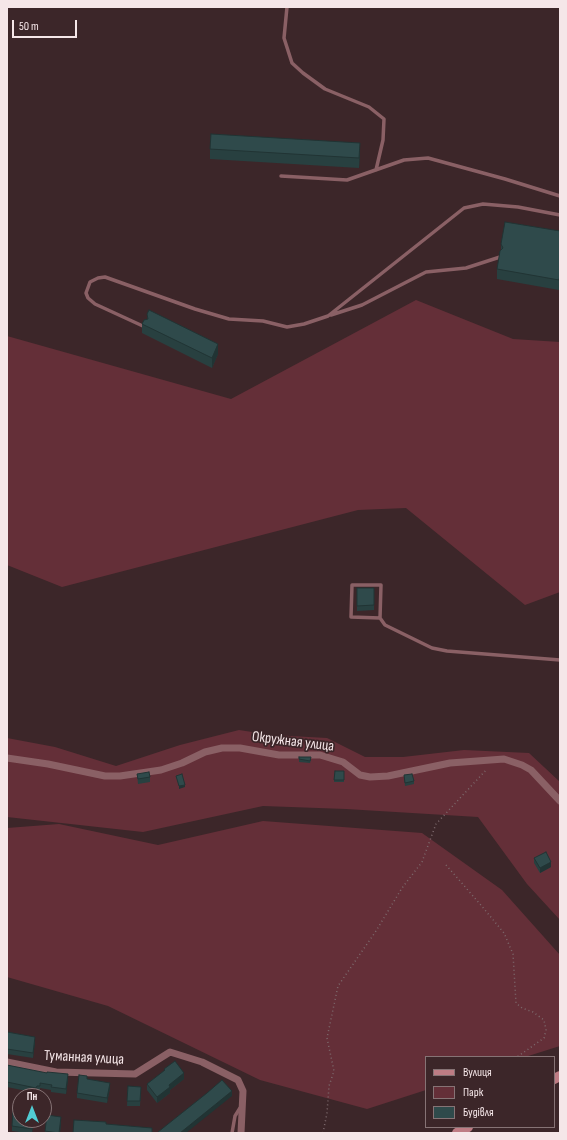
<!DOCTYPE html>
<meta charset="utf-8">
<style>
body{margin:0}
#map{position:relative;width:567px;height:1140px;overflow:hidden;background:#3c2629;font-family:"Sofia Sans Condensed",sans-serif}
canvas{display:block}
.frame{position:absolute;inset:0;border:8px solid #f5e6e8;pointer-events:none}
.legend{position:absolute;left:425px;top:1056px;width:130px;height:72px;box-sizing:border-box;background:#3c2629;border:1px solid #867375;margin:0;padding:5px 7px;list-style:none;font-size:12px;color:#f5e6e8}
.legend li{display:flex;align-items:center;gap:8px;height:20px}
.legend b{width:20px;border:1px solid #867375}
.north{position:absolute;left:12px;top:1088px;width:40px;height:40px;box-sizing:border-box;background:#3c2629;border:1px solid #867375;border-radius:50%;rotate:0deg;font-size:11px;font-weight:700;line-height:16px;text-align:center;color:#f5e6e8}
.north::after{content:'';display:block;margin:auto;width:14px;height:18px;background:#51ccd3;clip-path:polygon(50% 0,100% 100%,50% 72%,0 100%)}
.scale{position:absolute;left:12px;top:20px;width:65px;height:18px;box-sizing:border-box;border:2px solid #f5e6e8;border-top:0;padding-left:5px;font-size:12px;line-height:14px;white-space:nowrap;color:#f5e6e8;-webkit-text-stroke:3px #3c2629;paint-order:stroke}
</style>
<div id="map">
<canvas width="567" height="1140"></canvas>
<div class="frame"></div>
<ul class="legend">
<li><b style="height:5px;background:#be7c84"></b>Вулиця</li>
<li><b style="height:11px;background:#642f38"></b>Парк</li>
<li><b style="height:11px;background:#2f4a4b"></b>Будівля</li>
</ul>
<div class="north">Пн</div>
<div class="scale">50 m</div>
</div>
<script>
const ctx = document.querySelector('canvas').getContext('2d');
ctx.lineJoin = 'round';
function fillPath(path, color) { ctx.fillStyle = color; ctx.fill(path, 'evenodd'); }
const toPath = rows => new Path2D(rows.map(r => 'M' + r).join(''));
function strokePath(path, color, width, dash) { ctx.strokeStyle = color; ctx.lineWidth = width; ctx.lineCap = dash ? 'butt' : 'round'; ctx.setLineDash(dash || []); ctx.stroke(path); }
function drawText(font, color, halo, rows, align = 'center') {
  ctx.font = font + ' "Sofia Sans Condensed",sans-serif'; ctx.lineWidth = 3.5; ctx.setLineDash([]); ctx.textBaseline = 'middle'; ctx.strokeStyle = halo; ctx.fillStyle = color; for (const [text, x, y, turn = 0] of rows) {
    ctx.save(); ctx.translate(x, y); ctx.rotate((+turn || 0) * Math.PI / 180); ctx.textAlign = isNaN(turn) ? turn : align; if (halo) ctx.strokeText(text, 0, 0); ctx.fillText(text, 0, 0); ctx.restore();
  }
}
fillPath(toPath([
 [416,300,513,339,560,342,560,592,525,605,406,508,358,510,62,587,7,565,7,336,231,399],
 [239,730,272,735,327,738,365,757,403,757,464,750,529,753,560,782,560,920,527,884,478,817,346,809,263,806,143,832,7,817,7,738,55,747,116,766,180,745],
 [263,821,422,833,502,890,560,955,560,1046,525,1057,426,1057,426,1090,367,1109,260,1080,108,1006,7,977,7,828,59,824,158,845]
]), '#642f38');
strokePath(toPath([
 [446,865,480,904,504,933,513,954,516,1003,522,1008,533,1012,544,1020,546,1030,544,1038,517,1057],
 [323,1133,327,1113,329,1086,334,1071,327,1038,338,986,376,931,402,888,422,862,436,824,487,769]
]), '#7d6a6d', 1.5, [1, 3]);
strokePath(toPath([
 [287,7,284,38,292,63,303,73,325,89,369,107,384,119,383,140,376,170],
 [281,176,347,180,404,160,428,158,505,179,560,196],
 [331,315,362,305,426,272,466,268,500,257],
 [145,327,95,304,88,298,86,293,90,282,98,278,105,277,195,309,229,319,263,321,287,327,304,324,328,316,464,208,483,204,518,207,560,215],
 [380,618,351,617,352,585,381,585,380,618,385,625,432,648,447,651,560,660],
 [232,1133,235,1116,240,1108]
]), '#8a6065', 3.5);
strokePath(toPath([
 [7,758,48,764,105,776,120,776,161,770,182,763,205,752,222,748,240,748,279,755,320,755,343,762,360,775,370,777,388,776,450,763,504,759,522,765,531,770,560,801],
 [7,1062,56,1072,135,1074,170,1052,202,1062,238,1080,243,1091,241,1133]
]), '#8a6065', 7);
strokePath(toPath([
 [554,1079,560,1076],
 [457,1133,468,1127]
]), '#be7c84', 10);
fillPath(toPath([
 [210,149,360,153,359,168,210,159],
 [560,231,559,290,497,279,497,269,501,250,501,244],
 [147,314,218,354,212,368,142,333,142,324,147,319],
 [357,588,374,588,374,610,357,611],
 [299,757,311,760,310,763,299,762],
 [335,771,344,771,344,782,334,782],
 [137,774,150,777,150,782,138,784],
 [404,775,414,781,414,784,405,786],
 [534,858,551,867,540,873,534,863],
 [7,1032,35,1042,33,1058,7,1054],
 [7,1065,68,1079,66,1094,51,1092,51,1090,40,1088,40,1091,37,1091,36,1093,7,1087],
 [164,1069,184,1079,170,1090,170,1093,157,1103,147,1090,147,1084,164,1071],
 [87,1079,110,1088,107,1103,77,1098,77,1093],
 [128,1086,141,1087,140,1106,127,1106],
 [34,1120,32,1133,26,1133,12,1131,12,1126],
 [61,1122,60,1133,45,1133,45,1131]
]), '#284040');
fillPath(toPath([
 [360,143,360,153,359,168,359,158],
 [560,275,560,285,559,290,559,280],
 [218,344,218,354,212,368,212,358],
 [185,785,185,787,179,789,179,786],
 [551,862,551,867,540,873,540,868],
 [35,1037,35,1042,33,1058,33,1053],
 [184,1073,184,1079,170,1090,170,1093,157,1103,157,1097,169,1085],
 [68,1074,68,1079,66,1094,66,1089],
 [110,1083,110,1088,107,1103,107,1098],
 [232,1091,232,1096,186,1133,180,1133],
 [61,1117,61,1122,60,1133,59,1133],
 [33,1120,34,1120,32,1133,32,1129]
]), '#213434');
const building = toPath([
 [211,134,360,143,359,158,210,149,211,134],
 [505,222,560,231,560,275,559,280,497,269,500,251,503,248,501,244,505,222],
 [149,310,218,344,212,358,142,324,144,320,148,319,147,314,149,310],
 [357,588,374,588,374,605,357,606,357,588],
 [299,757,311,757,310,761,299,759,299,757],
 [335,771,344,771,344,780,334,780,335,771],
 [149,772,150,777,138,779,137,774,149,772],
 [182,774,185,785,179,786,176,776,182,774],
 [412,774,414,781,405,783,404,775,412,774],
 [546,852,551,862,540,868,534,858,546,852],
 [7,1032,35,1037,33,1053,7,1049,7,1032],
 [175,1061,184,1073,169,1085,170,1087,157,1097,147,1084,165,1070,164,1069,175,1061],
 [7,1065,47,1073,47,1072,68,1074,66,1089,51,1087,52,1085,40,1083,40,1086,37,1086,36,1088,7,1082,7,1065],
 [79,1075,87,1076,87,1079,110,1083,107,1098,77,1093,79,1075],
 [222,1080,232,1091,180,1133,159,1133,158,1132,207,1093,222,1080],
 [128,1086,141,1087,140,1101,127,1101,128,1086],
 [13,1110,20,1111,20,1120,33,1120,32,1129,12,1126,13,1110],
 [47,1115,61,1117,59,1133,45,1131,47,1115],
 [74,1120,106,1122,106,1124,152,1128,152,1133,73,1133,74,1120]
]);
fillPath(building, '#2f4a4b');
strokePath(building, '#213434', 1);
drawText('15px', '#f5e6e8', '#3c2629', [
 ["Окружная улица",293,742,7],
 ["Туманная улица",84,1058,3]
]);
</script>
